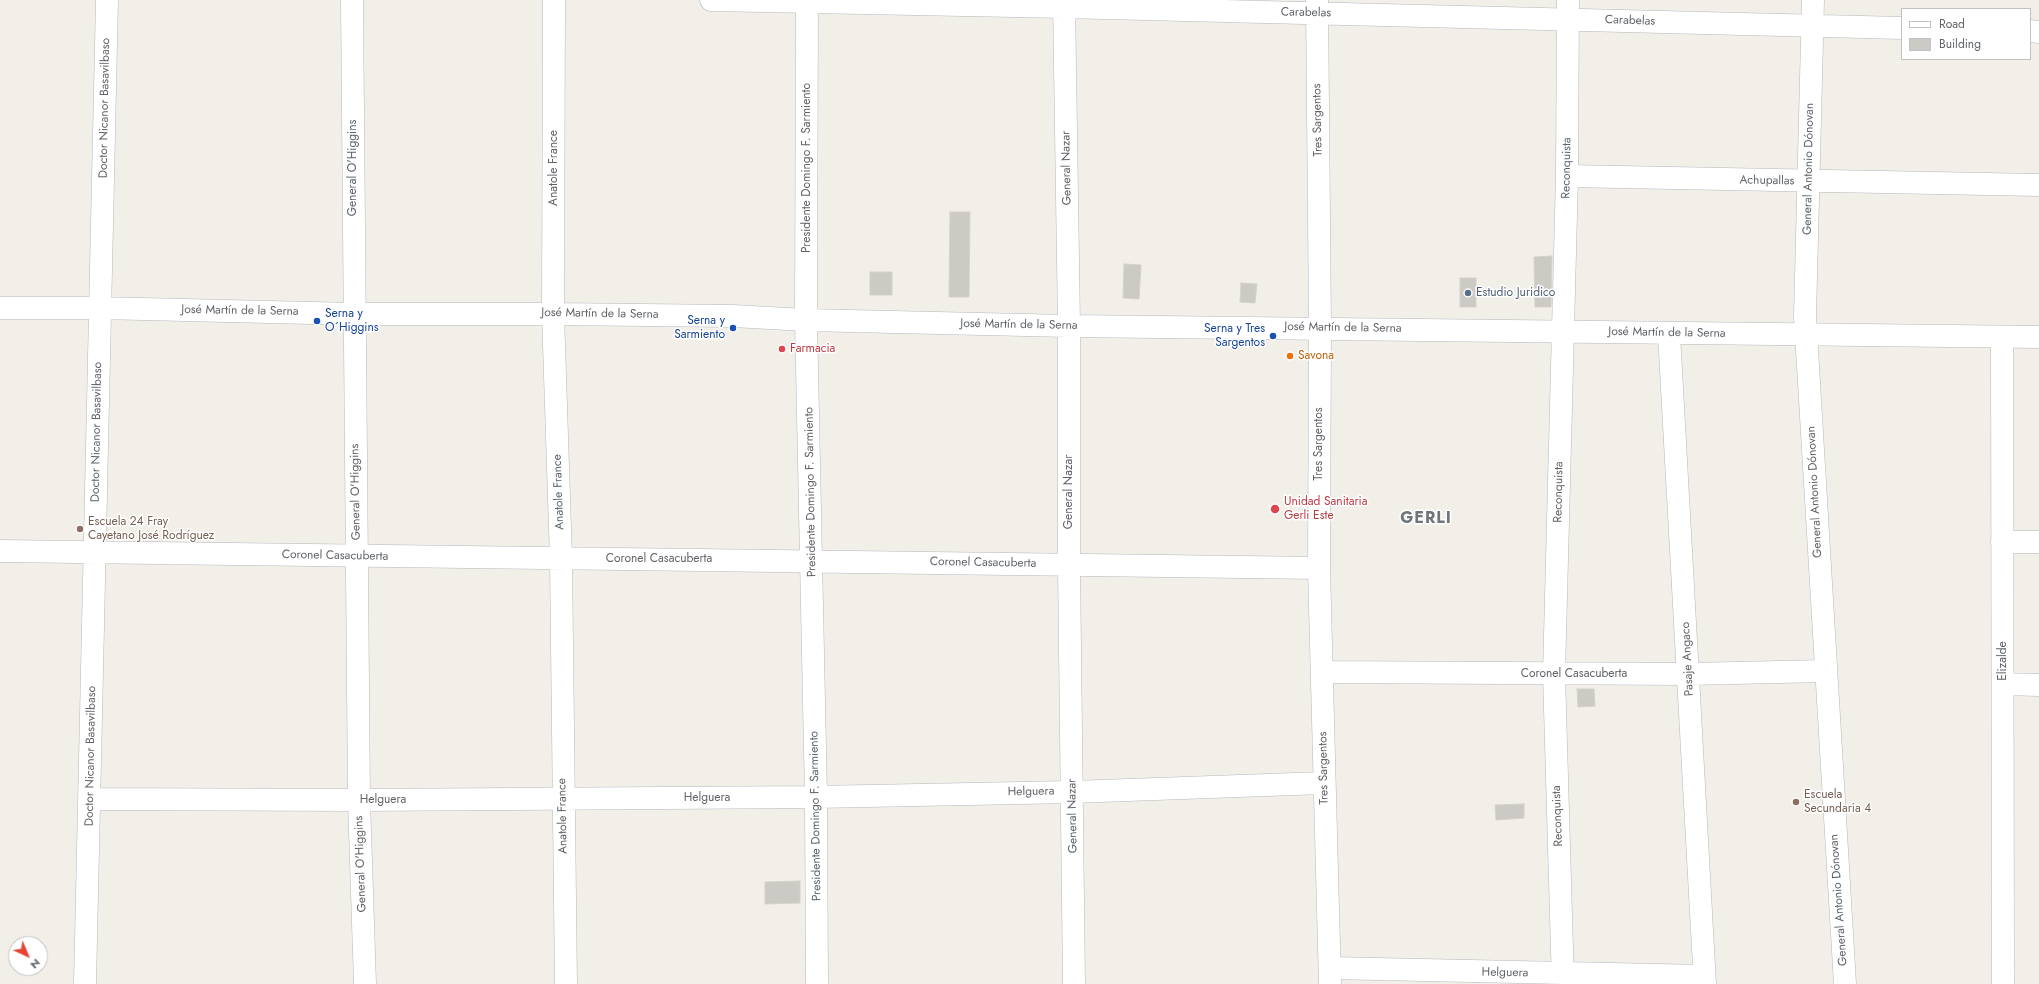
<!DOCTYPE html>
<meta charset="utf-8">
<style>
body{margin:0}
#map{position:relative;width:2039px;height:984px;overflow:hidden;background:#f1efe8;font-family:Jost,sans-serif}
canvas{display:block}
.legend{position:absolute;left:1901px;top:8px;width:130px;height:52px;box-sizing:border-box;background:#fff;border:1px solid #bfc1c3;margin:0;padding:5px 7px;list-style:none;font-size:12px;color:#5f6368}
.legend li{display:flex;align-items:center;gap:8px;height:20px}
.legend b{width:20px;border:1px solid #bfc1c3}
.north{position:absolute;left:8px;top:936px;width:40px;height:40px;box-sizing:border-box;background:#fff;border:1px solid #bfc1c3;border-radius:50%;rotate:136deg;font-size:11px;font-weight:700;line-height:16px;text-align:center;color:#5f6368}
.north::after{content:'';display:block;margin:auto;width:14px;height:18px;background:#ea4335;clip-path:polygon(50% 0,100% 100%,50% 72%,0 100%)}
</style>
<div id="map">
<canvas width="2039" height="984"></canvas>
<ul class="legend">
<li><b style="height:5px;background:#fff"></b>Road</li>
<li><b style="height:11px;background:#cccac5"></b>Building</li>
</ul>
<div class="north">N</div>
</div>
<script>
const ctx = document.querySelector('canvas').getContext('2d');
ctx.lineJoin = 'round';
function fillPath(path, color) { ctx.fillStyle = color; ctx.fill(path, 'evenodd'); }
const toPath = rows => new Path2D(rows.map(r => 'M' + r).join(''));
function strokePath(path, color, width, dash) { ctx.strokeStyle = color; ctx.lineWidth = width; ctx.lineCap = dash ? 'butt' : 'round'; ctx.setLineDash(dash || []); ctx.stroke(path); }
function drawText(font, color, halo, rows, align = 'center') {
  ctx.font = font + ' Jost,sans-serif'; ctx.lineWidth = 3; ctx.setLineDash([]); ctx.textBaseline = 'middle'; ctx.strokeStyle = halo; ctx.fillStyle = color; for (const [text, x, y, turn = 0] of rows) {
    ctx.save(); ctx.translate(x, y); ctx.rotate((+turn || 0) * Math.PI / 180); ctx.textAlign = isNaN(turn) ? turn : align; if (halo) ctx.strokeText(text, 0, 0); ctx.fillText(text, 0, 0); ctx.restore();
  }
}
const building = toPath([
 [950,212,970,212,969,297,949,297,950,212],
 [1552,256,1551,307,1535,307,1534,257,1552,256],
 [1124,264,1141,265,1139,299,1123,298,1124,264],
 [870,272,892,272,892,295,870,295,870,272],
 [1460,278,1476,278,1476,307,1460,307,1460,278],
 [1241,283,1257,284,1255,303,1240,302,1241,283],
 [1577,689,1594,689,1595,706,1578,707,1577,689],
 [1524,804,1524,818,1496,820,1495,805,1524,804],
 [800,881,800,903,765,904,765,882,800,881]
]);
fillPath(building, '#cccac5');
strokePath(building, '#d6d1c6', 1);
const minor = toPath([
 [352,0,359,800,365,984],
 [554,0,553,314,561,559,566,984],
 [711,0,1064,7,1902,28],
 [807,0,806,320,816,797,817,984],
 [1064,0,1069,326,1069,564,1074,984],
 [1317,0,1320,327,1319,568,1330,984],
 [1813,0,1805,316,1845,984],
 [2030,31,2039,32],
 [1567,176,2039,185],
 [0,308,100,308,354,314,553,314,733,316,806,320,1069,326,2039,337],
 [1669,334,1705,984],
 [2002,338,2003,984],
 [2002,542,2039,542],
 [0,551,1319,568],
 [1323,672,1689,674,1825,671],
 [2003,684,2039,685],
 [90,799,359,800,816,797,1072,792,1323,783],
 [1330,968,1704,976],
 [85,984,107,0],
 [1563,984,1554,674,1567,176,1568,0]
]);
strokePath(minor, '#b5b8bc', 23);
strokePath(minor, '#fff', 22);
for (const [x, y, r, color] of [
 [1468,293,4,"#5c6f8a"],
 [317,321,4,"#1a4fb4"],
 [733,328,4,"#1a4fb4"],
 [1273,336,4,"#1a4fb4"],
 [782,349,4,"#e0444e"],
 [1290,356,4,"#e8710a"],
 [1275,509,5,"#e0444e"],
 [80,529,4,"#8d6e63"],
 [1796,802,4,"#8d6e63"]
]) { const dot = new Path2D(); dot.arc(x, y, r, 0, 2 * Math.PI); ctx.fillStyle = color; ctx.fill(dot); strokePath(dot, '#fff', 1.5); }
drawText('12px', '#5f6368', '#fff', [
 ["Carabelas",1306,13,1],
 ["Carabelas",1630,21,2],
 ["Doctor Nicanor Basavilbaso",105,108,-89],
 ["Tres Sargentos",1318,120,-91],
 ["General O'Higgins",353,168,-90],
 ["Anatole France",554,168,-90],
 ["Presidente Domingo F. Sarmiento",807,168,-90],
 ["General Nazar",1067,168,-91],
 ["Reconquista",1567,168,-89],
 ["General Antonio Dónovan",1809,169,-89],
 ["Achupallas",1767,181,1],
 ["José Martín de la Serna",240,311,1],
 ["José Martín de la Serna",600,314,1],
 ["José Martín de la Serna",1019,325,1],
 ["José Martín de la Serna",1343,328,1],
 ["José Martín de la Serna",1667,333,1],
 ["Doctor Nicanor Basavilbaso",97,432,-89],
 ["Tres Sargentos",1319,444,-90],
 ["General O'Higgins",356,492,-91],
 ["Anatole France",559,492,-92],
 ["Presidente Domingo F. Sarmiento",811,492,-91],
 ["General Nazar",1069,492,-90],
 ["Reconquista",1559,492,-89],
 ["General Antonio Dónovan",1815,492,-93],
 ["Coronel Casacuberta",335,556,1],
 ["Coronel Casacuberta",659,559],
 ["Coronel Casacuberta",983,563,1],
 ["Pasaje Angaco",1688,659,-93],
 ["Elizalde",2003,661,-90],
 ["Coronel Casacuberta",1574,674],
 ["Doctor Nicanor Basavilbaso",91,756,-89],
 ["Tres Sargentos",1324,768,-91],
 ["Helguera",1031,792,-1],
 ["Helguera",707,798],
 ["Helguera",383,800],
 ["Anatole France",563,816,-91],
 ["Presidente Domingo F. Sarmiento",816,816,-91],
 ["General Nazar",1073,816,-91],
 ["Reconquista",1558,816,-92],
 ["General O'Higgins",361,864,-92],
 ["General Antonio Dónovan",1839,900,-94],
 ["Helguera",1505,973,1]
]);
drawText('12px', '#4e5e75', '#fff', [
 ["Estudio Juridico",1476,293]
], 'left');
drawText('12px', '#164399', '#fff', [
 ["Serna y",325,314,"left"],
 ["O´Higgins",325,328,"left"],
 ["Serna y",725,321],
 ["Sarmiento",725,335],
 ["Serna y Tres",1265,329],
 ["Sargentos",1265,343]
], 'right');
drawText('12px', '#be3a42', '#fff', [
 ["Farmacia",790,349],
 ["Unidad Sanitaria",1284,502],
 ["Gerli Este",1284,516]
], 'left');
drawText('12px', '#c56008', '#fff', [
 ["Savona",1298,356]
], 'left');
drawText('12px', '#785e54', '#fff', [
 ["Escuela 24 Fray",88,522],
 ["Cayetano José Rodríguez",88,536],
 ["Escuela",1804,795],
 ["Secundaria 4",1804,809]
], 'left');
ctx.letterSpacing = '1px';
drawText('bold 16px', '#70757a', '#fff', [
 ["GERLI",1426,519]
]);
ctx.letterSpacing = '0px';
</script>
